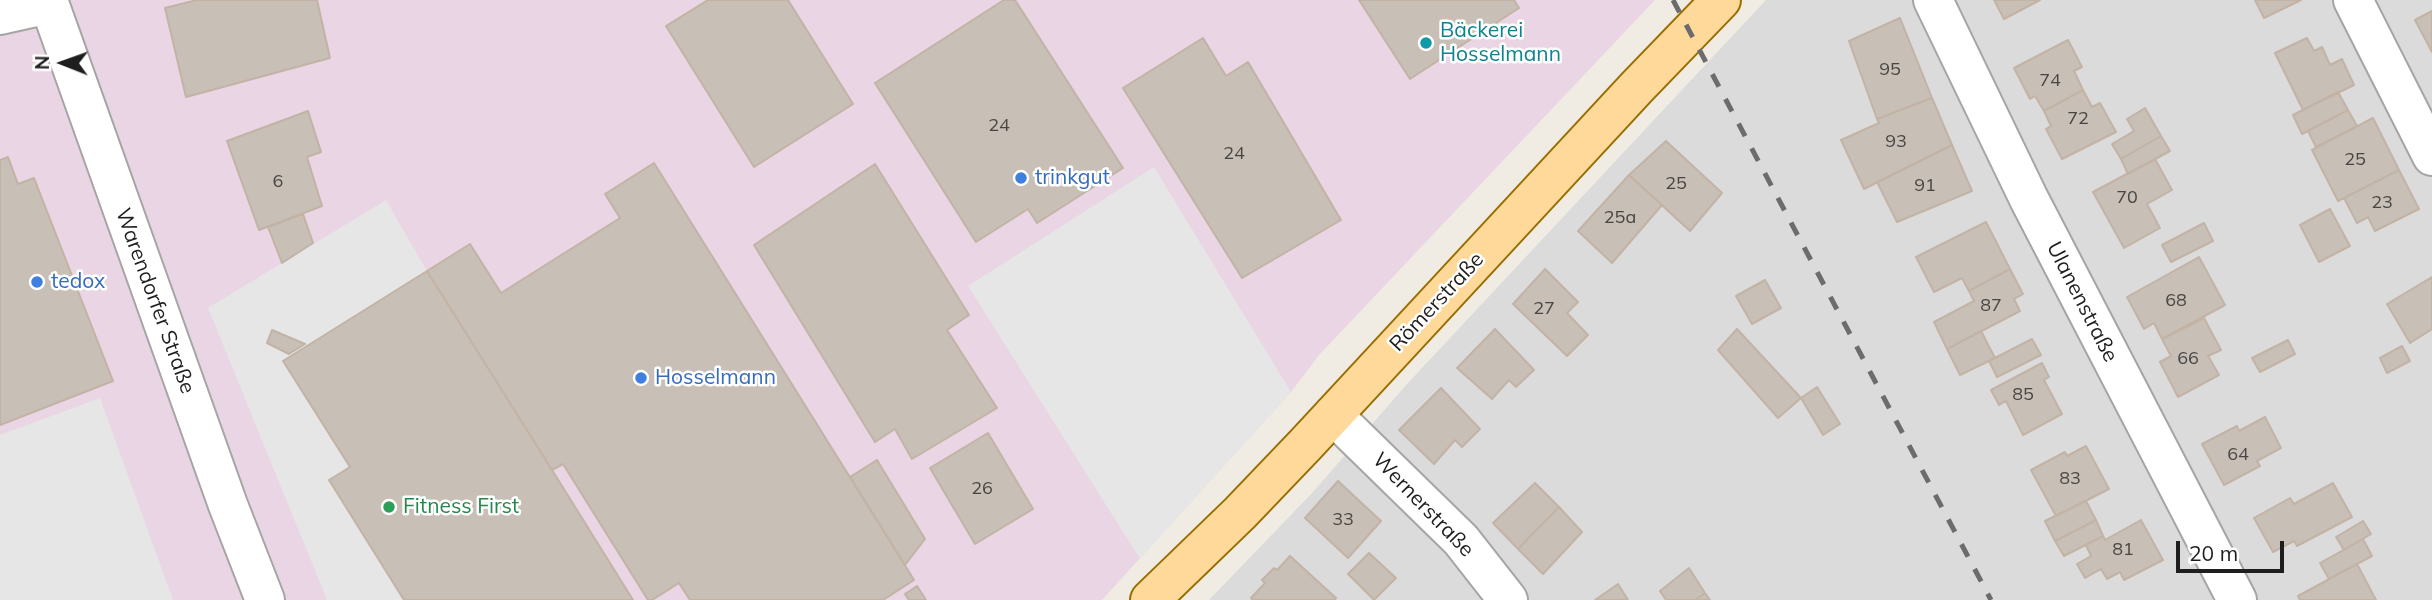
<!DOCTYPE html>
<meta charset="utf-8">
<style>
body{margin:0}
#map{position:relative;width:2432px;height:600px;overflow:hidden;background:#f0ece3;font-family:Mulish,sans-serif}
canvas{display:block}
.north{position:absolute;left:28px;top:28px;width:70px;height:70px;-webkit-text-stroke:5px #fff;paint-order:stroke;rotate:271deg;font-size:19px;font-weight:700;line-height:28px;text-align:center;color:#1e1e1e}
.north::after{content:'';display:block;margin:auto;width:24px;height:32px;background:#1e1e1e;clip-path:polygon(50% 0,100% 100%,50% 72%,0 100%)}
.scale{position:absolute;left:2176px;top:541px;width:108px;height:32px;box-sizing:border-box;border:4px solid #1e1e1e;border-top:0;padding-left:9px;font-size:21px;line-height:24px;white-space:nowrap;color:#1e1e1e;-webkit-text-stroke:5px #fff;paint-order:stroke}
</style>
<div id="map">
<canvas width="2432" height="600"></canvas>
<div class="north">N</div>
<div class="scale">20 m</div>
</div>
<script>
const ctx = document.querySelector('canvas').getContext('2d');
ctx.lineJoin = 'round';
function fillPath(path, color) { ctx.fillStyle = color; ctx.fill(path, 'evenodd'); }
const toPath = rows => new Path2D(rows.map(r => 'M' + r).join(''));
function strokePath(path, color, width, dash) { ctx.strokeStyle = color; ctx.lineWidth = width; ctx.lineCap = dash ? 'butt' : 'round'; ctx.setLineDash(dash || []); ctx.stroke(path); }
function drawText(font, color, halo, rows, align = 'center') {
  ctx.font = font + ' Mulish,sans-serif'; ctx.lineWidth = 5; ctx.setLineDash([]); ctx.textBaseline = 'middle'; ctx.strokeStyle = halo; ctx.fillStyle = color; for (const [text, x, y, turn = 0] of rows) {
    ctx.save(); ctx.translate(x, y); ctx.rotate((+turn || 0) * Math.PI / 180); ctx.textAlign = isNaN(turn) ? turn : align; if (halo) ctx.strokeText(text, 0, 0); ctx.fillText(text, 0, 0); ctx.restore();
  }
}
fillPath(toPath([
 [1766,0,2432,0,2432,600,1209,600,1313,492,1407,384]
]), '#dcdbdb');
fillPath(toPath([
 [0,0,1655,0,1319,355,1291,392,1102,600,0,600]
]), '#e9d5e4');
fillPath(toPath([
 [1154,167,1291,392,1140,559,968,286],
 [386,200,427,271,283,361,350,467,329,480,404,600,327,600,208,308],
 [100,398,173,600,0,600,0,435]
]), '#e6e6e6');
const building = toPath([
 [197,0,317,0,330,58,186,97,165,8,197,0],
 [708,0,788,0,853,104,754,167,666,26,708,0],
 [1004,0,1015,0,1123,168,1037,223,1028,209,976,242,875,83,1004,0],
 [1359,0,1514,0,1519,8,1410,79,1359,0],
 [1994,0,2040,0,2004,19,1994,0],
 [2255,0,2301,0,2264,18,2255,0],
 [2432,11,2432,52,2415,20,2432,11],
 [1900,18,1932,98,1877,119,1849,41,1900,18],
 [1203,38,1226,76,1248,62,1341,220,1242,278,1123,88,1203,38],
 [2307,38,2314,51,2322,47,2330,65,2342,59,2354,85,2303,110,2275,53,2307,38],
 [2068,40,2082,67,2074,71,2083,90,2044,111,2035,96,2030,99,2014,68,2068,40],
 [2083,90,2092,107,2100,103,2116,132,2062,159,2046,129,2051,126,2044,111,2083,90],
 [2338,92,2348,110,2302,134,2293,115,2338,92],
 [1932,98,1952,145,1864,189,1841,140,1879,123,1877,119,1932,98],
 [2145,108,2161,136,2121,159,2112,144,2134,131,2127,119,2145,108],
 [2348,110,2357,126,2316,147,2308,131,2348,110],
 [308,111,321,152,307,157,322,206,259,230,227,141,308,111],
 [2373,118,2399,170,2338,201,2312,150,2373,118],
 [2161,136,2170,151,2128,174,2121,159,2161,136],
 [1666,141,1722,193,1690,231,1629,175,1666,141],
 [1952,145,1972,191,1897,222,1877,182,1952,145],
 [8,157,18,184,34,178,113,381,0,425,0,160,8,157],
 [2155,159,2172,190,2147,204,2160,228,2124,248,2093,192,2155,159],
 [654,163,914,580,883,600,690,600,679,583,652,600,648,600,563,464,552,470,427,271,470,244,501,293,620,218,605,194,654,163],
 [875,164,969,315,947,330,997,408,912,459,895,429,875,442,754,245,875,164],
 [2399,170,2419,209,2375,231,2368,217,2357,223,2344,198,2399,170],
 [1629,175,1662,205,1612,263,1578,231,1629,175],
 [2330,209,2350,246,2319,262,2300,225,2330,209],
 [303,214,313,243,282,263,268,227,303,214],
 [1986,222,2010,269,1969,291,1962,278,1934,292,1916,257,1986,222],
 [2204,223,2213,241,2171,262,2162,245,2204,223],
 [2199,257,2225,305,2162,339,2154,323,2144,329,2127,297,2199,257],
 [1545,269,1578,302,1567,313,1588,335,1567,356,1513,304,1545,269],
 [2010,269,2023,294,2014,299,2020,311,1947,349,1934,322,1974,301,1969,291,2010,269],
 [427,271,552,470,633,600,404,600,329,480,350,467,283,361,427,271],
 [2432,277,2432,329,2410,343,2387,304,2432,277],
 [1765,280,1781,308,1752,324,1736,296,1765,280],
 [2204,318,2221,350,2208,356,2219,375,2178,397,2160,362,2171,356,2162,339,2204,318],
 [1495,329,1534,370,1516,387,1509,380,1492,399,1457,368,1495,329],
 [1737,329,1801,398,1778,418,1718,350,1737,329],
 [272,330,305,344,289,354,267,343,272,330],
 [1981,331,1995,358,1960,375,1947,349,1981,331],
 [2032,339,2041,355,1997,377,1989,361,2032,339],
 [2288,340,2295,354,2260,372,2252,358,2288,340],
 [2402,346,2410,361,2387,373,2380,358,2402,346],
 [2042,363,2049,377,2044,380,2062,414,2023,435,2006,401,1999,405,1991,390,2042,363],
 [1817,387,1840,424,1823,435,1801,398,1817,387],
 [1441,388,1480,429,1462,447,1455,440,1434,464,1399,430,1441,388],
 [2265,417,2281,448,2257,461,2260,466,2224,485,2202,444,2237,426,2239,431,2265,417],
 [988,433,1033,509,975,544,930,468,988,433],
 [2086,446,2109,489,2056,516,2031,470,2065,452,2067,456,2086,446],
 [877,460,925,539,905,565,850,477,877,460],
 [1338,481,1381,521,1348,558,1305,518,1338,481],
 [1535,483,1559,507,1518,549,1493,523,1535,483],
 [2333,483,2352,517,2297,546,2294,541,2273,552,2254,518,2290,498,2294,504,2333,483],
 [2086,501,2096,520,2055,541,2045,521,2086,501],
 [1559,507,1582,532,1543,574,1518,549,1559,507],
 [2096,520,2103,536,2064,556,2055,541,2096,520],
 [2141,520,2163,560,2124,580,2120,572,2107,579,2101,569,2085,578,2077,564,2091,556,2086,545,2103,536,2105,540,2141,520],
 [2363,521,2371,534,2344,550,2336,537,2363,521],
 [2363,539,2372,556,2329,579,2320,563,2363,539],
 [1369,553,1396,578,1374,600,1348,574,1369,553],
 [1290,556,1336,598,1335,600,1253,600,1251,598,1265,583,1262,580,1274,568,1277,570,1290,556],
 [2357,564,2376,600,2300,600,2298,596,2357,564],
 [1689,568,1705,593,1695,600,1666,600,1660,591,1689,568],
 [1618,584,1628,600,1595,600,1618,584],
 [917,586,926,600,909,600,905,594,917,586],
 [1705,593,1710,600,1695,600,1705,593]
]);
fillPath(building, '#c8bfb6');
strokePath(building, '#c2b3a5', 2);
const minor = toPath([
 [48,0,228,505,265,600],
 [1933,0,2029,199,2237,600],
 [2353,0,2432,156],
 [0,15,49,4],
 [1333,415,1461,540,1508,600]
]);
const major = toPath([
 [1150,600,1240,513,1306,444,1637,87,1721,0]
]);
strokePath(minor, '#a5a5a5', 42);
strokePath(major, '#986e00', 42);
strokePath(minor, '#fff', 38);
strokePath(major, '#ffd999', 38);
strokePath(toPath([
 [1673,0,1991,600]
]), '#6c6c6c', 5, [14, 14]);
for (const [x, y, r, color] of [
 [1426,43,7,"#0f9aa8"],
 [1021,178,7,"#3f7fe0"],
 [37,282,7,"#3f7fe0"],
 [641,378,7,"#3f7fe0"],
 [389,507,7,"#2e9e5b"]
]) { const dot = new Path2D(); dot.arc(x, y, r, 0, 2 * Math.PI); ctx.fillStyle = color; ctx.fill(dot); strokePath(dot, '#fff', 2.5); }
drawText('18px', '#484644', null, [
 ["95",1890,70],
 ["74",2050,81],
 ["72",2078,119],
 ["24",999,126],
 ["93",1896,142],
 ["24",1234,154],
 ["25",2355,160],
 ["6",278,182],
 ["25",1676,184],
 ["91",1925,186],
 ["70",2127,198],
 ["23",2382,203],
 ["25a",1620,218],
 ["68",2176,301],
 ["87",1991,306],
 ["27",1544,309],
 ["66",2188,359],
 ["85",2023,395],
 ["64",2238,455],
 ["83",2070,479],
 ["26",982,489],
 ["33",1343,520],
 ["81",2123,550]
]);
drawText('21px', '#0d838f', '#fff', [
 ["Bäckerei",1440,31],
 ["Hosselmann",1440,55]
], 'left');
drawText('21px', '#366cbe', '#fff', [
 ["trinkgut",1035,178],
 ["tedox",51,282],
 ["Hosselmann",655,378]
], 'left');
drawText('21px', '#1e1e1e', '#fff', [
 ["Warendorfer Straße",155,301,70],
 ["Römerstraße",1437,302,-47],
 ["Ulanenstraße",2082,302,63],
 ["Wernerstraße",1423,505,46]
]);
drawText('21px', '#27864d', '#fff', [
 ["Fitness First",403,507]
], 'left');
</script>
